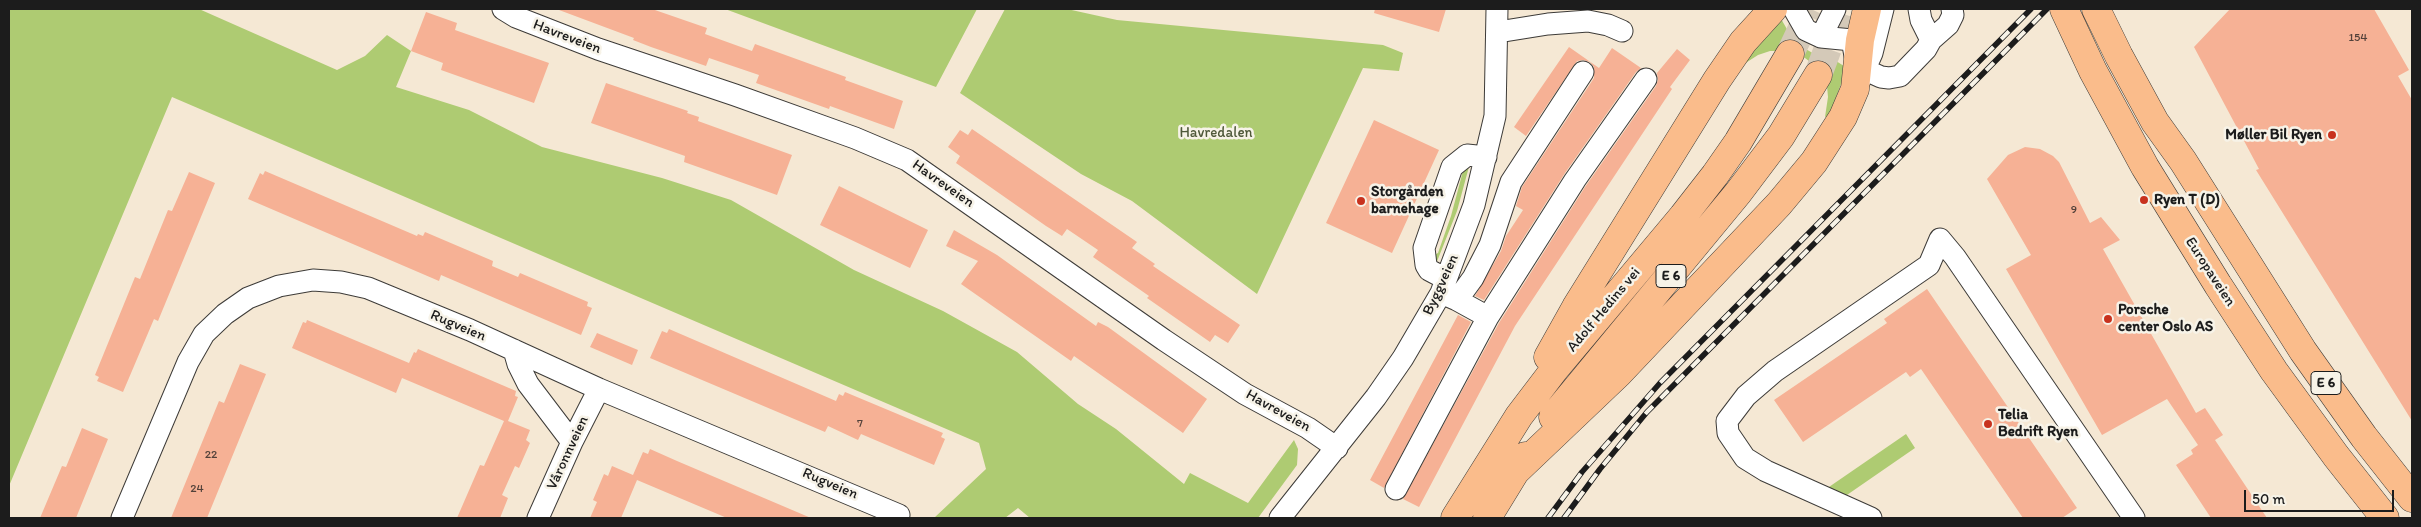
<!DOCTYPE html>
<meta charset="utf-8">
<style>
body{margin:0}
#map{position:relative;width:2421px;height:527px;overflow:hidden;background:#f5e8d4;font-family:Itim,sans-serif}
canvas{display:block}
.frame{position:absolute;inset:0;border:10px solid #1c1c1c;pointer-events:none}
.scale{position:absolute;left:2244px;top:490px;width:150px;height:22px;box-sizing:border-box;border:2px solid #1c1c1c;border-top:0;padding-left:6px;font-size:15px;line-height:18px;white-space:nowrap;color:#1c1c1c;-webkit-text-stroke:4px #f7f3e8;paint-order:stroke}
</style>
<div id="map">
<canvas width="2421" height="527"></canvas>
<div class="frame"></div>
<div class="scale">50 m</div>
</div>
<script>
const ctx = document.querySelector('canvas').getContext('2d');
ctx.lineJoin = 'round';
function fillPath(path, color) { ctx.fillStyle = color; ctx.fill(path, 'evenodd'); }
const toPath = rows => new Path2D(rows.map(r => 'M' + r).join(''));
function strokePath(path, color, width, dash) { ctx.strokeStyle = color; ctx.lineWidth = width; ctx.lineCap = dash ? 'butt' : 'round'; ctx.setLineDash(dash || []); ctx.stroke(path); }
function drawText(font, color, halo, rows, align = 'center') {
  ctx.font = font + ' Itim,sans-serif'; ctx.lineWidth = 5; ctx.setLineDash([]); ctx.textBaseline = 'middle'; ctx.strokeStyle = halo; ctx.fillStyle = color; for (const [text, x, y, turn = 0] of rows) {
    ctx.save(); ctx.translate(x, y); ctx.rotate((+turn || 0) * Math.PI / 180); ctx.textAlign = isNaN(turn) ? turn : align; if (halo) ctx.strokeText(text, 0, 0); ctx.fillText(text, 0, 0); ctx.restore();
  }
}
fillPath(toPath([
 [9,9,199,9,337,70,365,56,387,35,411,51,396,87,469,110,542,147,662,178,731,200,854,270,943,311,1017,352,1078,404,1116,429,1184,484,1190,473,1248,503,1294,440,1298,449,1297,465,1258,518,1030,518,1018,508,1005,518,934,518,986,469,979,443,172,97,9,486],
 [725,9,977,9,936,87],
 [1005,9,1067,9,1117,20,1383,45,1403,53,1399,71,1363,68,1257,294,1132,201,1081,174,960,93],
 [1780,17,1792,38,1802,47,1818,56,1833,59,1847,68,1829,116,1825,117,1828,97,1827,86,1814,65,1805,58,1782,51,1770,51,1758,55,1744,64,1762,38],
 [1470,163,1457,211,1436,264,1432,256,1438,253,1451,216,1463,171],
 [1906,434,1915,448,1844,497,1826,489]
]), '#aecb72');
fillPath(toPath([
 [559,9,652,9,707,28,705,34,752,51,755,44,846,77,845,80,903,101,894,129,830,106,829,109,756,83,759,75,709,58,706,66,651,47,633,40,634,38,559,10],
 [1375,9,1446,9,1439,32,1374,13],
 [2230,9,2374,9,2409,70,2398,76,2412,100,2412,421,2256,170,2259,169,2194,47],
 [426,12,457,23,455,30,549,63,534,103,441,70,443,63,411,51],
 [1569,47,1599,68,1612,48,1641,68,1636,72,1565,173,1484,300,1475,296,1501,251,1506,236,1523,210,1516,206,1522,187,1594,78,1594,67,1590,62,1583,60,1577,61,1526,136,1514,127],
 [1677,49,1690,60,1670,87,1672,89,1515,326,1419,507,1403,499,1499,323,1585,187,1656,86,1658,80,1657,73],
 [606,83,688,111,687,113,699,117,698,121,792,155,777,195,684,162,685,156,591,123],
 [1374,120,1439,150,1392,253,1326,223],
 [972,129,1137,242,1132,248,1155,264,1153,266,1240,325,1228,343,1215,335,1210,342,1147,298,1149,296,1093,257,1098,250,1067,229,1062,236,1046,226,956,163,960,156,948,147,960,130,968,135],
 [2025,147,2040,149,2053,156,2059,162,2090,223,2101,217,2120,240,2103,249,2196,413,2205,408,2223,435,2215,440,2267,518,2211,518,2176,465,2193,454,2191,450,2198,445,2167,399,2102,435,2006,269,2031,255,1987,179,2008,155],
 [265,171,417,236,418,234,423,236,425,232,493,261,492,266,518,277,520,273,588,302,587,306,592,308,581,335,441,275,439,281,248,199,260,173,263,175],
 [189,172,215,183,158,321,154,319,123,392,97,381,99,377,95,375,135,277,140,279,168,210,172,211],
 [839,186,928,230,910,268,820,225],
 [954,230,997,255,1096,326,1098,322,1108,327,1207,399,1183,433,1074,356,1071,361,961,284,978,261,946,246],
 [1927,289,2077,508,2062,518,2023,518,1921,369,1910,377,1906,372,1803,442,1774,400,1887,323,1884,319],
 [1458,315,1471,322,1384,488,1370,480],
 [307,320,409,363,414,352,416,353,418,349,516,391,515,396,518,397,508,421,530,430,526,440,530,443,519,468,515,466,502,495,508,498,500,518,457,518,480,465,484,466,504,421,402,378,396,393,292,348,303,322,306,323],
 [669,329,836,401,839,394,843,396,845,392,943,433,941,437,945,439,934,465,861,434,858,440,828,426,825,432,650,358,662,331,667,333],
 [597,333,638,350,632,365,590,347],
 [240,364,266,374,207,518,171,518,219,401,224,403],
 [82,428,108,439,76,518,40,518,62,466,66,467],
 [650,449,677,461,811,518,727,518,637,480,621,518,590,518,597,502,593,500,604,474,608,476,612,466,633,475,643,452,648,454]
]), '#f6b195');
strokePath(toPath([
 [1790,54,1811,9],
 [1818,75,1841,13]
]), '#d4c9b8', 28, [28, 14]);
const minor = toPath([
 [503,9,516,17,598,49,735,95,855,138,907,160,1164,340,1245,394,1308,428,1337,448],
 [1794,9,1806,30,1821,37,1852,40,1857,66,1881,77,1889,78,1900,76,1926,49,1931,40,1948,25,1953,15,1952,9],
 [1919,9,1921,20,1931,40],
 [1498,32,1548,24,1588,21,1608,25,1622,31],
 [1821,37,1835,9],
 [1860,80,1872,53,1883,9],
 [1446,279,1429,270,1426,265,1424,248,1452,167,1467,155,1486,157],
 [1441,293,1457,300,1473,278,1490,245,1511,182,1583,72],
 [1488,317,1575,180,1646,79],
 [514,350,518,364,528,384,572,442],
 [1396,489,1488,317,1457,300],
 [122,518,188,362,204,334,225,314,248,298,279,286,313,280,341,282,368,288,470,330,599,389,899,515],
 [538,518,572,442,599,389],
 [1280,518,1376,397,1403,358,1441,293,1474,205,1495,116,1497,9],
 [1871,518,1766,471,1745,458,1728,433,1727,421,1746,396,1775,371,1929,265,1940,239,1955,257,2134,518]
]);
const highway = toPath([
 [2064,9,2093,71,2145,167,2218,285,2274,371,2336,456,2385,518],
 [2096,9,2119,56,2155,122,2183,161,2303,351,2364,437,2412,498],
 [1548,357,1576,307,1717,80,1743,42,1773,9],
 [1553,417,1738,193,1781,136,1818,75],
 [1516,471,1618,374,1779,204,1814,162,1843,117,1855,89,1860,40,1867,9],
 [1455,518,1519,416,1554,370,1683,216,1715,175,1738,142,1790,54],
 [1487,518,1525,456]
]);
strokePath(minor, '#3d3b38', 23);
strokePath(highway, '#3d3b38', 29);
strokePath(minor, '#fff', 21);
strokePath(highway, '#fabc8b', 28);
const rail = toPath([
 [1548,518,1582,472,1660,383,2031,9],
 [1564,518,1600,469,1647,412,2047,9]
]);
strokePath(rail, '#1c1c1c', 5.5);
strokePath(rail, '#f7f3e8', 4, [11]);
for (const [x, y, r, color] of [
 [2332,135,5,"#c8321e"],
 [2144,200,5,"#c8321e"],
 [1361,201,5,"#c8321e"],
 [2108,319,5,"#c8321e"],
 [1988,424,5,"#c8321e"]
]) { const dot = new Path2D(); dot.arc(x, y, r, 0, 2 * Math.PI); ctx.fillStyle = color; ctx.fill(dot); strokePath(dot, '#f7f3e8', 2); }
drawText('12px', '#52413a', null, [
 ["154",2358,38],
 ["9",2074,210],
 ["7",860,424],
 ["22",211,455],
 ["24",197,489]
]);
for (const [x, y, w] of [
 [1671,276,30],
 [2326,383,30]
]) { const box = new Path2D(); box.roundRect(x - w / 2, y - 11.5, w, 23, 4); ctx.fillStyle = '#f7f3e8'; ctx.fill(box); strokePath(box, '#1c1c1c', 1); }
drawText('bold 14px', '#1c1c1c', null, [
 ["E 6",1671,276],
 ["E 6",2326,383]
]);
drawText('15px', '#1c1c1c', '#f7f3e8', [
 ["Havreveien",567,37,21],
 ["Havreveien",943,184,35],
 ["Europaveien",2210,272,57],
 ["Byggveien",1441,285,-65],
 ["Adolf Hedins vei",1604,310,-50],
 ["Rugveien",458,326,23],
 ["Havreveien",1278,411,29],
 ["Våronnveien",568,453,-65],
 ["Rugveien",830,484,23]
]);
drawText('15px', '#4f593a', '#f7f3e8', [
 ["Havredalen",1216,133]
]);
drawText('bold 15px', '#1c1c1c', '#f7f3e8', [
 ["Møller Bil Ryen",2322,135,"right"],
 ["Storgården",1371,192],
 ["barnehage",1371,209],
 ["Ryen T (D)",2154,200],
 ["Porsche",2118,310],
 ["center Oslo AS",2118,327],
 ["Telia",1998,415],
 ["Bedrift Ryen",1998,432]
], 'left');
</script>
